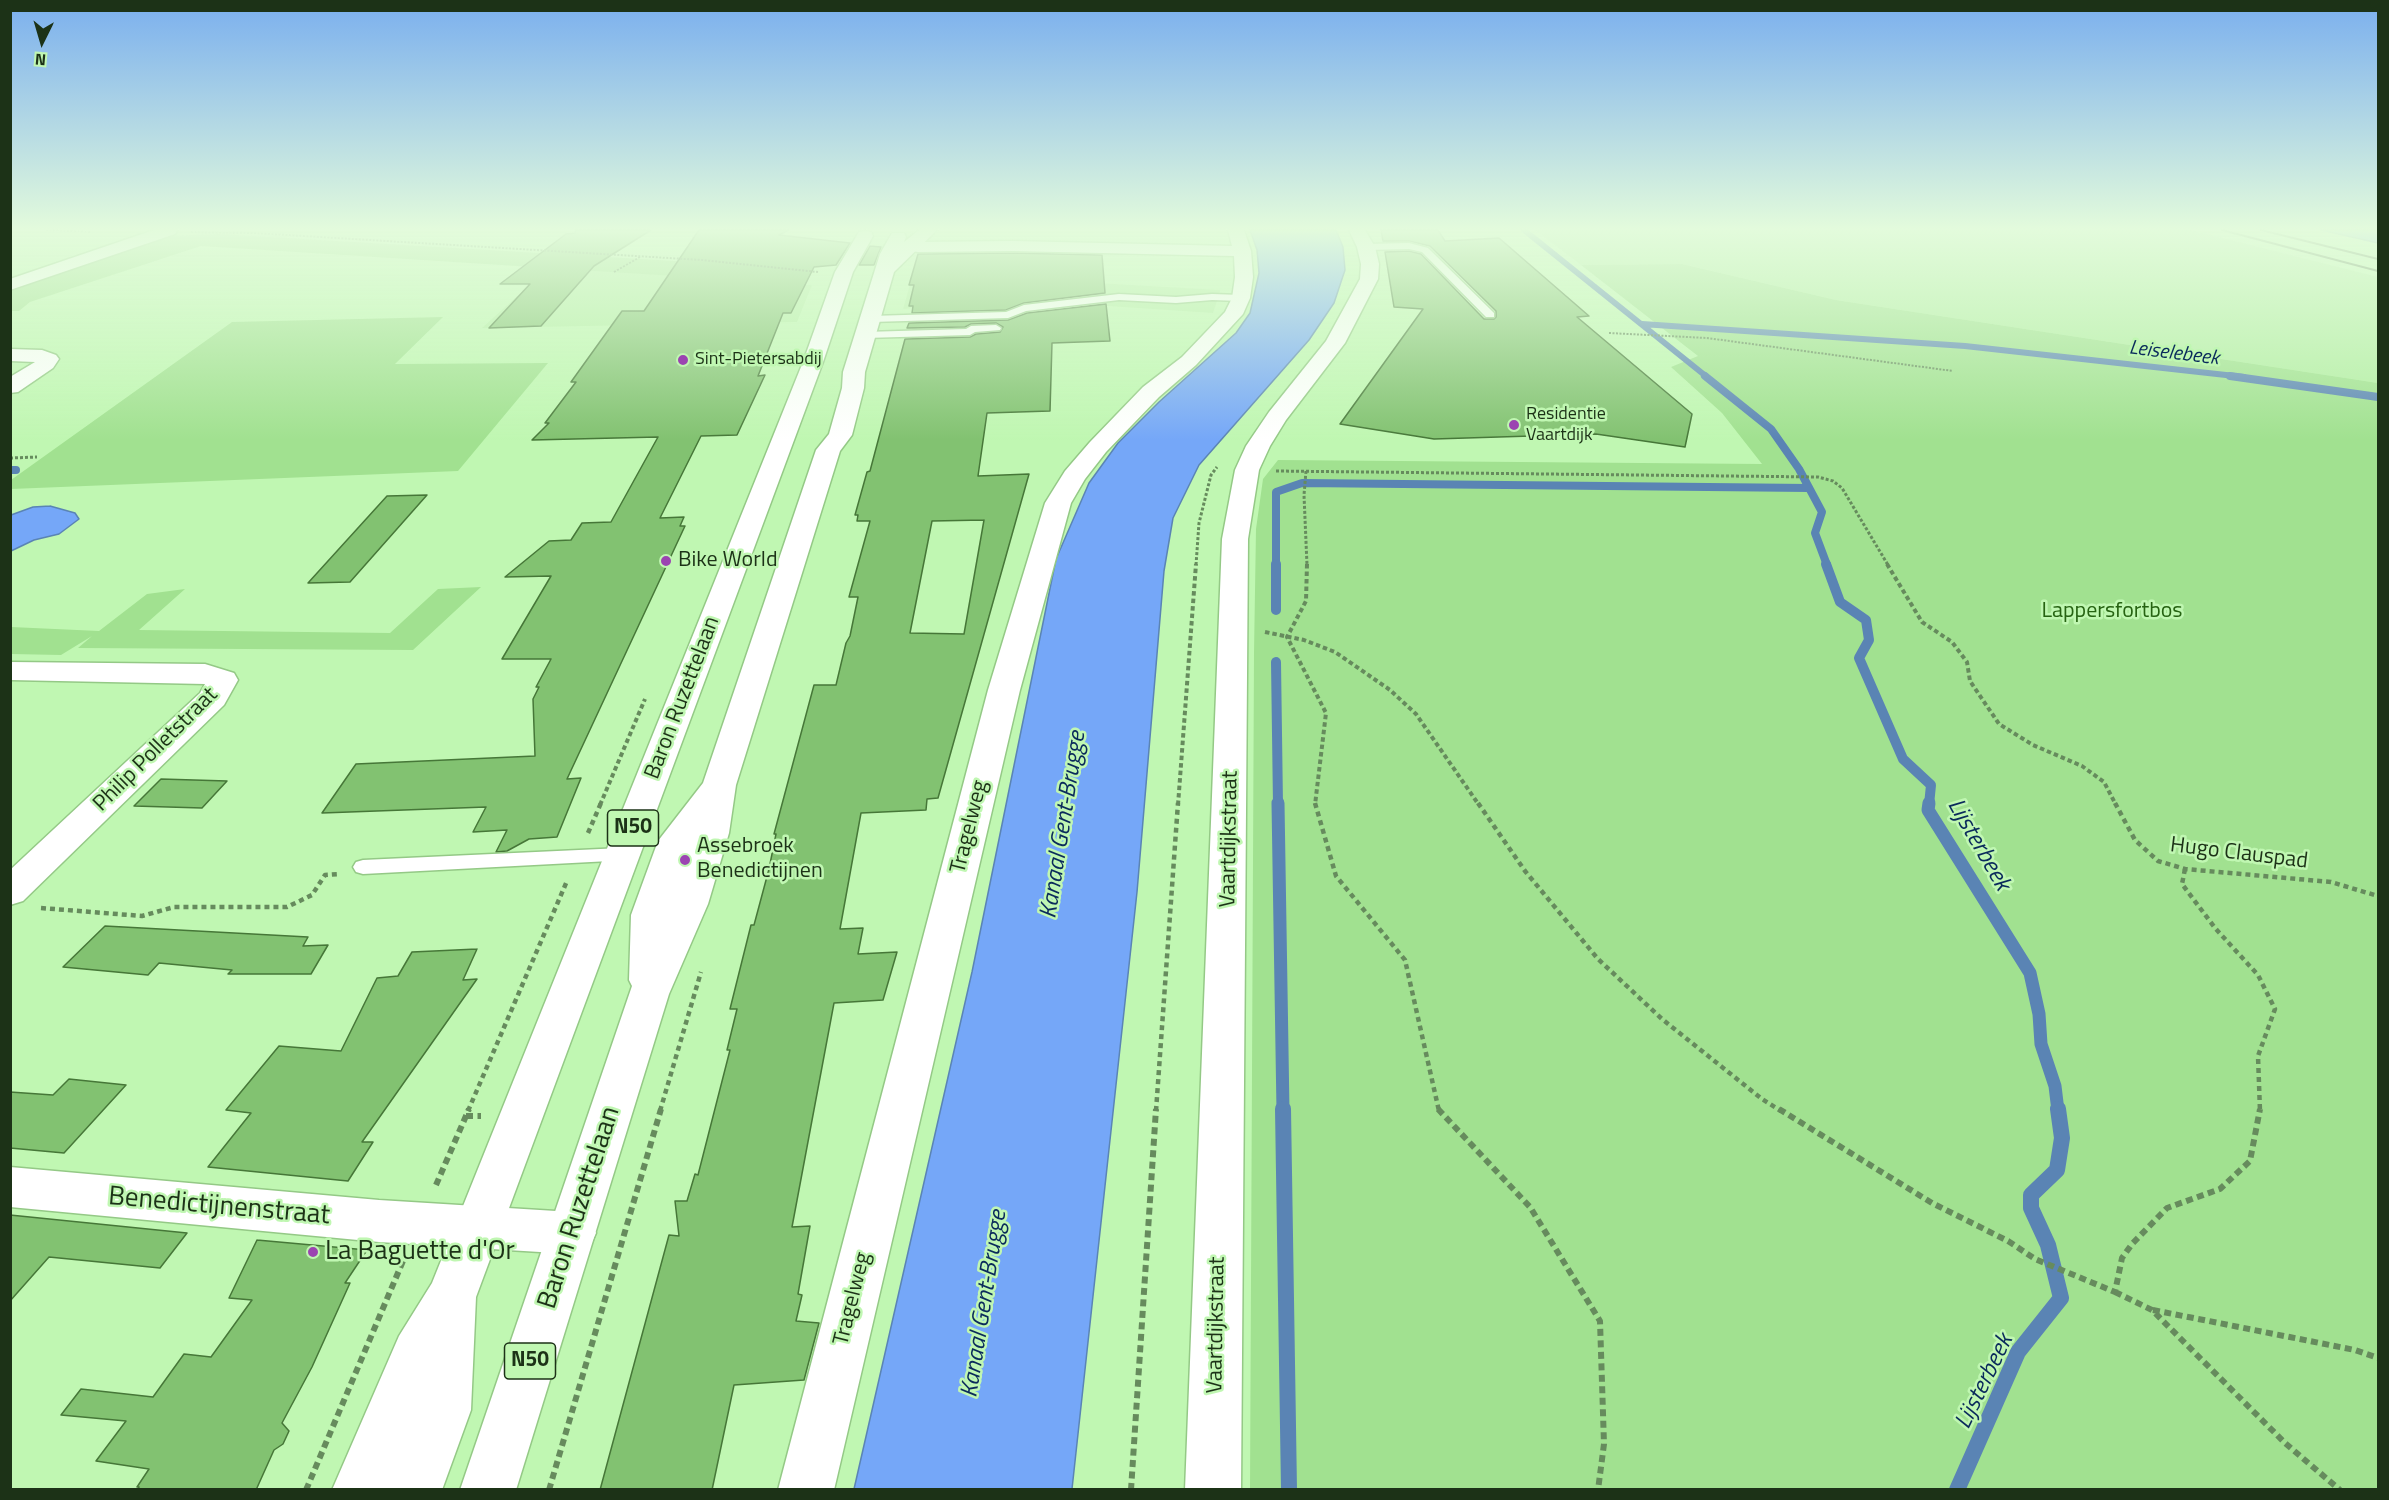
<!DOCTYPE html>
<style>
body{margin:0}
#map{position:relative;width:2389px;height:1500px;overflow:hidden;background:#c0f7b2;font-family:"Titillium Web",sans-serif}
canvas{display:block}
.frame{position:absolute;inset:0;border:12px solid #1c3217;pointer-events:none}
.north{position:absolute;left:12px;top:12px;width:60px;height:60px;-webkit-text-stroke:4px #c0f7b2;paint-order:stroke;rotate:185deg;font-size:16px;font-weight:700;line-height:24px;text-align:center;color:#1c3217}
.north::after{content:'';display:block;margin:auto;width:21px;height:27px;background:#1c3217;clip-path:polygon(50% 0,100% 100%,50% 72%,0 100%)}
</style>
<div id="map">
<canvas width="2389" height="1500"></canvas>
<div class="frame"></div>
<div class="north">N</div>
</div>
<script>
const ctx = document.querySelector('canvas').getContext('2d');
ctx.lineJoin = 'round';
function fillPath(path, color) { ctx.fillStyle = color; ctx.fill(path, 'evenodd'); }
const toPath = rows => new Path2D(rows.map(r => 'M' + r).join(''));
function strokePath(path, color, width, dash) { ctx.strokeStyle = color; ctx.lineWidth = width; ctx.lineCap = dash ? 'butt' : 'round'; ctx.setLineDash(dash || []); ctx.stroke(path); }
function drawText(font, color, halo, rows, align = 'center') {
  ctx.font = font + ' "Titillium Web",sans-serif'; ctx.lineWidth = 5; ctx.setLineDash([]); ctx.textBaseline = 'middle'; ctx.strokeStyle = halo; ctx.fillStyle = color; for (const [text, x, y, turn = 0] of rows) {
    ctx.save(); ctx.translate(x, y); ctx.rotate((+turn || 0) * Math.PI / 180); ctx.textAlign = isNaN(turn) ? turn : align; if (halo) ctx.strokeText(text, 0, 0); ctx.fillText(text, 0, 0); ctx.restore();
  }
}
fillPath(toPath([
 [1535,230,2191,230,2378,277,2378,383,1836,300,1682,264,1581,265],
 [549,267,812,285,797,322,482,328],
 [1096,269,1104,282,1097,283,1220,290,1220,292,1213,313,1017,300,903,309,913,274]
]), '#b3eea3');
fillPath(toPath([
 [219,234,709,263,706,278,201,246,30,302,19,311,11,311,11,291,163,236],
 [1682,264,1836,300,2378,383,2378,1489,1250,1489,1254,653,1256,529,1263,479,1278,460,1762,464,1722,413,1671,367,1698,356,1581,265],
 [443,317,395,364,548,363,458,471,11,489,11,480,232,322],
 [481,587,413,650,78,648,92,636,61,655,11,654,11,627,99,631,147,594,185,589,139,630,390,633,438,589]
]), '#a1e190');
const water = toPath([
 [1250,230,1336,230,1343,247,1345,270,1334,303,1309,340,1199,465,1173,518,1164,571,1137,892,1072,1489,854,1489,972,972,1056,559,1089,483,1118,443,1159,402,1236,333,1250,313,1259,273,1257,250,1250,230],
 [2321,230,2378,230,2378,243,2321,230],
 [50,506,75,513,79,519,59,534,34,540,11,551,11,515,33,507,50,506]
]);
fillPath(water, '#75a7f8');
strokePath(water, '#5a84b4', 1.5);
strokePath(toPath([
 [1524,230,1707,377],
 [1642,324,1965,346,2244,377]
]), '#5a84b4', 6);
strokePath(toPath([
 [1705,376,1771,429,1799,469,1822,512,1815,533,1827,565],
 [2230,376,2378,397],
 [10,470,16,470],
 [1276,565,1276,492,1302,483,1809,488]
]), '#5a84b4', 8);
strokePath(toPath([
 [1276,564,1276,610],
 [1826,564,1840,602,1866,620,1869,640,1859,658,1903,759,1931,785,1929,805],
 [1276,662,1278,805]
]), '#5a84b4', 10);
strokePath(toPath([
 [1278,803,1283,1111],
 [1929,803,1928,810,2030,973,2039,1014,2041,1044,2055,1086,2058,1111]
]), '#5a84b4', 13);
strokePath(toPath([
 [1283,1109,1289,1490],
 [1957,1490,2018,1352,2061,1298,2048,1245,2031,1208,2031,1195,2057,1170,2062,1138,2058,1109]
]), '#5a84b4', 16);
const building = toPath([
 [576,230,651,230,594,266,541,326,489,328,530,284,500,284,566,234,575,233,576,230],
 [699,230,789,230,779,235,850,243,836,265,814,267,791,313,783,313,758,376,765,375,737,435,701,436,660,518,684,517,680,526,685,526,567,779,581,778,557,837,529,839,507,851,496,852,507,830,473,832,486,807,322,813,356,764,535,756,533,699,539,687,536,687,551,659,502,659,551,576,505,577,549,541,571,540,582,523,611,522,658,437,532,440,549,423,545,423,576,382,571,382,622,311,644,311,699,230],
 [1381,230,1438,230,1445,241,1499,238,1589,316,1577,317,1692,414,1685,447,1596,434,1434,439,1340,424,1423,309,1394,307,1385,252,1409,251,1421,254,1484,319,1494,319,1496,317,1496,311,1430,246,1409,241,1383,241,1381,230],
 [870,246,881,247,874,265,859,265,870,246],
 [1013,253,1102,255,1105,293,1024,303,1006,310,912,313,913,306,909,306,914,285,909,285,918,254,1013,253],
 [1106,304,1110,341,1052,343,1050,411,987,413,978,476,1029,474,938,798,927,799,926,810,861,813,840,929,863,928,858,954,897,952,883,1000,834,1003,792,1227,810,1226,798,1294,802,1295,796,1321,819,1323,804,1380,734,1385,712,1490,600,1490,669,1235,679,1236,675,1201,687,1201,695,1174,698,1175,730,1050,727,1050,737,1009,730,1009,751,925,754,925,769,869,776,834,774,834,814,685,836,685,846,643,850,636,858,597,849,597,870,521,857,521,858,515,855,515,867,472,870,471,905,339,970,337,976,334,1000,332,1003,327,996,323,971,324,965,327,907,328,909,323,1008,320,1027,313,1106,304],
 [984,520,964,634,910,633,932,521,984,520],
 [427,495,350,582,308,583,387,496,427,495],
 [161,779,227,781,202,808,134,806,161,779],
 [105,926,308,937,303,946,328,945,311,974,228,974,232,970,159,963,148,975,63,967,105,926],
 [477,949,463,980,477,979,362,1142,373,1142,348,1181,208,1167,251,1113,226,1110,279,1046,341,1051,377,978,398,976,412,952,477,949],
 [69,1079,126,1085,64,1153,10,1148,10,1092,53,1095,69,1079],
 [10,1215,187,1233,160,1268,49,1257,10,1301,10,1215],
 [257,1240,367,1250,345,1283,350,1283,312,1367,282,1423,289,1431,283,1444,274,1450,256,1490,138,1490,139,1487,137,1487,149,1469,96,1461,126,1421,61,1415,81,1389,153,1397,184,1354,211,1357,252,1300,229,1298,257,1240]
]);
fillPath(building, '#82c271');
strokePath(building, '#467738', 1.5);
const lane = toPath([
 [1409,243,1428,248,1494,313,1494,317,1486,317,1422,252,1409,249,1366,250,1361,247,1366,244,1409,243],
 [1119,294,1176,297,1212,294,1241,295,1246,298,1241,301,1212,300,1176,303,1119,300,1026,311,1008,318,871,322,866,319,871,316,1006,312,1024,305,1119,294],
 [996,325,1001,328,1000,330,975,332,970,335,865,338,860,335,865,332,966,329,971,326,996,325],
 [622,848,629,850,632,855,629,860,363,874,356,872,353,867,356,862,363,860,622,848]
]);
const street = toPath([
 [154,230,177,230,175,234,10,290,10,279,154,230],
 [1228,230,1244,230,1251,251,1253,277,1250,298,1243,314,1196,365,1159,397,1106,452,1085,479,1071,503,1020,690,834,1490,778,1490,988,690,1045,503,1065,471,1090,442,1143,387,1182,357,1225,312,1232,298,1235,277,1234,256,1013,251,918,252,912,251,909,247,912,243,918,242,1013,241,1232,246,1228,230],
 [10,349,42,350,56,355,59,359,53,368,18,392,10,393,10,377,35,362,10,361,10,349],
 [10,662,205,664,234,673,238,680,224,705,23,901,10,905,10,870,200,693,205,684,10,680,10,662],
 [10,1167,379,1200,572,1212,589,1218,596,1233,589,1248,572,1254,379,1242,10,1207,10,1167]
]);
const secondary = toPath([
 [1349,230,1365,230,1375,247,1379,264,1378,279,1345,343,1286,420,1270,446,1259,470,1248,539,1241,1490,1185,1490,1222,539,1235,470,1246,446,1269,412,1326,341,1360,279,1361,264,1357,247,1349,230]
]);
const primary = toPath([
 [919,230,937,230,894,272,865,372,864,388,852,435,840,451,736,785,729,833,708,904,669,994,516,1490,460,1490,632,986,629,980,631,915,658,841,703,783,816,450,829,434,842,388,843,372,880,254,892,233,904,233,906,237,904,242,919,230],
 [865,231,871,232,873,236,853,272,823,362,476,1297,471,1410,442,1490,332,1490,399,1336,432,1283,803,362,835,272,859,232,865,231]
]);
strokePath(lane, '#94c986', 3);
strokePath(street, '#94c986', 3);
strokePath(secondary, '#94c986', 3);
strokePath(primary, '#94c986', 3);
strokePath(toPath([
 [46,230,90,232],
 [191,232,254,233,702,260,818,272],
 [614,272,640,257],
 [1609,333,1707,338,1953,371]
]), '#668b5d', 2, [2, 1.5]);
strokePath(toPath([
 [10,458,37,457],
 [1276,471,1818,477,1833,481,1842,488,1888,565],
 [1306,471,1304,495,1307,565],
 [1196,565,1199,523,1211,475,1217,467]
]), '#668b5d', 3, [3, 2]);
strokePath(toPath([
 [1307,564,1306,601,1287,637,1326,713,1315,805],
 [1887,564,1922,622,1952,642,1967,662,1970,681,1999,724,2033,745,2082,766,2104,782,2116,805],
 [1265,632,1304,640,1335,652,1390,690,1416,714,1479,805],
 [600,805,645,699],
 [1178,805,1196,564]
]), '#668b5d', 4, [4.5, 3]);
strokePath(toPath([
 [1315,803,1336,876,1405,960,1439,1111],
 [1478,803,1525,871,1598,959,1662,1019,1762,1099,1781,1111],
 [2115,803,2135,840,2158,861,2185,869,2331,882,2378,896],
 [588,833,601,803],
 [2185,869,2182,884,2215,928,2258,975,2275,1009,2258,1056,2260,1111],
 [41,908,142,916,174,907,287,907,312,895,325,875,340,874],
 [468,1111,567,881],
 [660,1111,701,972],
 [1156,1111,1178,803]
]), '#668b5d', 4.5, [5, 4]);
strokePath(toPath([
 [1438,1109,1530,1207,1600,1321,1604,1444,1598,1490],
 [1779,1109,1932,1203,2008,1241,2035,1259,2115,1292,2122,1258,2132,1244,2167,1208,2220,1189,2250,1161,2260,1109],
 [466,1116,481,1116],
 [436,1185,469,1109],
 [2115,1292,2152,1310,2285,1443,2340,1490],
 [2153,1310,2355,1350,2378,1358],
 [306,1490,403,1261],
 [549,1490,661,1109],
 [1131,1490,1156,1109]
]), '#668b5d', 6, [7, 4.5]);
fillPath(lane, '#fff');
fillPath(street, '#fff');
fillPath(secondary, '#fff');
fillPath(primary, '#fff');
strokePath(toPath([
 [2222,230,2378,271],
 [2261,230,2378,259]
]), '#4f6f47', 2);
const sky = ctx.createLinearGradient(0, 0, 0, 440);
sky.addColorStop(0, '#7aafee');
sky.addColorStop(0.52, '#e3fbdc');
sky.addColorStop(1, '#e3fbdc00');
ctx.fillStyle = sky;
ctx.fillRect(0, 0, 2389, 440);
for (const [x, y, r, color] of [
 [683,360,6,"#9b44b1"],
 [1514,425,6,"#9b44b1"],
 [666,561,6,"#9b44b1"],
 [685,860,6,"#9b44b1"],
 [313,1252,6,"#9b44b1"]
]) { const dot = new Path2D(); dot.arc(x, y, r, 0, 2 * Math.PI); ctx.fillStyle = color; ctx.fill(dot); strokePath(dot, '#c0f7b2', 2); }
drawText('18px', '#1c3217', '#c0f7b2', [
 ["Sint-Pietersabdij",695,360],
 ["Residentie",1526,415],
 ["Vaartdijk",1526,436]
], 'left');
drawText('italic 20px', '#0a2a5b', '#c0f7b2', [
 ["Leiselebeek",2174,354,7]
]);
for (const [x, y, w] of [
 [633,828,51],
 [530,1361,51]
]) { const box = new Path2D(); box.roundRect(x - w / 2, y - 18, w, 36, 4.5); ctx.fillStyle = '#c0f7b2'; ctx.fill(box); strokePath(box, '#1c3217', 1.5); }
drawText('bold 21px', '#1c3217', null, [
 ["N50",633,828],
 ["N50",530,1361]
]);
drawText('22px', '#1c3217', '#c0f7b2', [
 ["Bike World",678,561],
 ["Assebroek",697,847],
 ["Benedictijnen",697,872]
], 'left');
drawText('22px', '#266312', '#c0f7b2', [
 ["Lappersfortbos",2112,612]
]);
drawText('22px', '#1c3217', '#c0f7b2', [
 ["Baron Ruzettelaan",683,698,-69],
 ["Philip Polletstraat",156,750,-45],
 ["Tragelweg",970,827,-76],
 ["Vaartdijkstraat",1230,839,-89],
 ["Hugo Clauspad",2239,854,7],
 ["Tragelweg",853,1299,-76],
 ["Vaartdijkstraat",1217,1325,-89]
]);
drawText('italic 24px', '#0a2a5b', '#c0f7b2', [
 ["Kanaal Gent-Brugge",1064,825,-81],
 ["Lijsterbeek",1978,845,60],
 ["Kanaal Gent-Brugge",985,1304,-81],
 ["Lijsterbeek",1985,1382,-64]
]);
drawText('27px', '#1c3217', '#c0f7b2', [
 ["Benedictijnenstraat",219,1207,5],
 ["Baron Ruzettelaan",580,1208,-72]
]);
drawText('27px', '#1c3217', '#c0f7b2', [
 ["La Baguette d'Or",325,1252]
], 'left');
</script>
